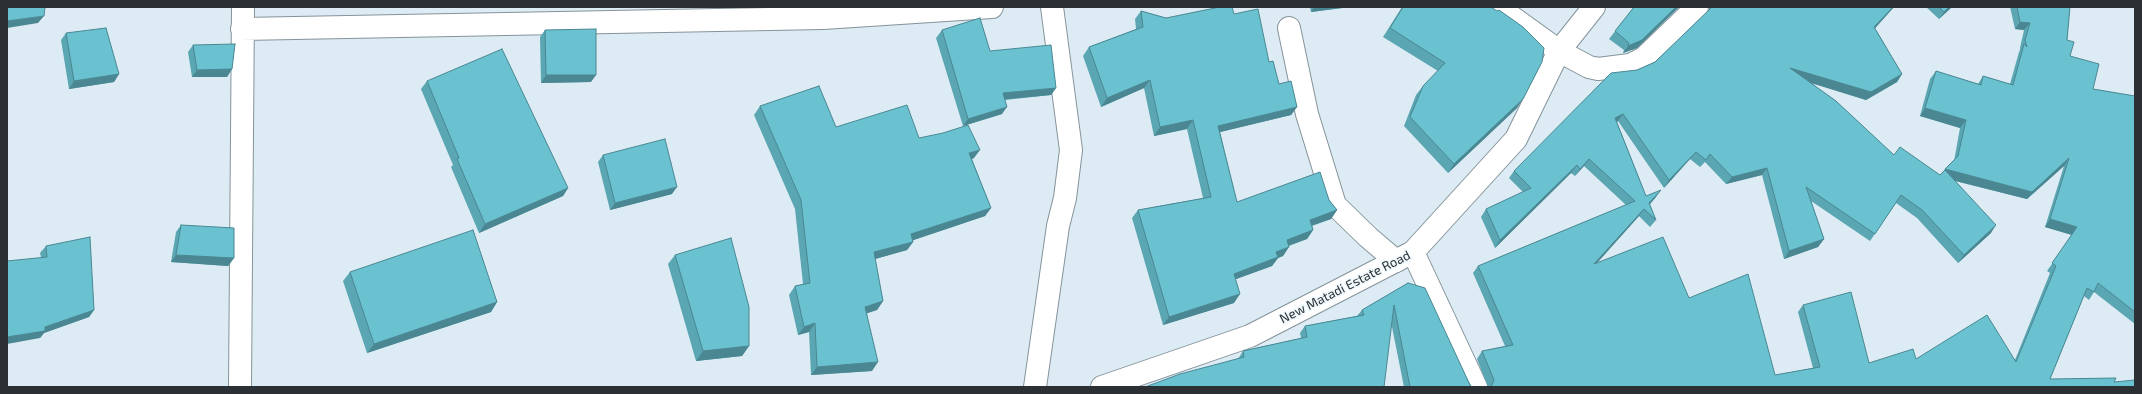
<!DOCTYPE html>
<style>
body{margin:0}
#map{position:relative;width:2142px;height:394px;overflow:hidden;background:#ddecf4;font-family:"Exo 2",sans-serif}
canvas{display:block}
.frame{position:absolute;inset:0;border:8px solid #2a3033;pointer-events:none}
</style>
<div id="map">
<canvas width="2142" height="394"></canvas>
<div class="frame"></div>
</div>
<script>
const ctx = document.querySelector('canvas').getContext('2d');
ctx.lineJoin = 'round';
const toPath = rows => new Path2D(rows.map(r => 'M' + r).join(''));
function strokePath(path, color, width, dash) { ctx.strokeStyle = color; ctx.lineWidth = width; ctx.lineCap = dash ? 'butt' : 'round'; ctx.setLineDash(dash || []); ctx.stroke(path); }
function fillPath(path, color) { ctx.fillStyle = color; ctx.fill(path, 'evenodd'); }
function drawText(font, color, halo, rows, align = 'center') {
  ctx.font = font + ' "Exo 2",sans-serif'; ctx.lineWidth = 3; ctx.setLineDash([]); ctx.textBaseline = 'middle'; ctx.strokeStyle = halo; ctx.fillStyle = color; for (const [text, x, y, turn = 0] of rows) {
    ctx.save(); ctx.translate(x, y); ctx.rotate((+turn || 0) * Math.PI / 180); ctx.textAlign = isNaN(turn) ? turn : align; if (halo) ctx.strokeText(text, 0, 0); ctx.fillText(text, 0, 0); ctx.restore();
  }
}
const street = toPath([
 [1498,7,1559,51,1589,67,1598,69,1630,65,1644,58,1697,7],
 [1289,28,1307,114,1335,205,1368,237,1396,261],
 [242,29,823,18,992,7],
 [1413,252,1476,387],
 [240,387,243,7],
 [1035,387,1058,226,1065,198,1071,150,1052,7]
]);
const secondary = toPath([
 [1102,387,1250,336,1413,252,1516,139,1559,51,1594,7]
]);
strokePath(street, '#85939a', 24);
strokePath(secondary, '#85939a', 24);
strokePath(street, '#fff', 22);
strokePath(secondary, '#fff', 22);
fillPath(toPath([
 [1310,7,1350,7,1311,12],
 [1402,7,1491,7,1517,108,1448,173,1404,126,1416,95,1423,86,1438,71,1383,37],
 [1634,7,1679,7,1637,48,1623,53,1624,50,1609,39],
 [1709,7,1894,7,1875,28,1902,74,1897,82,1866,100,1812,83,1894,155,1940,175,1954,161,1960,128,1920,116,1930,79,1936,71,1978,84,1983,76,2010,84,2019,52,2020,50,2020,48,2024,30,2015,29,2010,7,2070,7,2067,40,2070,56,2093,89,2135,96,2135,324,2094,292,2089,300,2084,296,2050,379,2114,382,2135,387,1488,387,1477,359,1482,351,1505,346,1473,273,1478,266,1626,205,1584,166,1575,176,1571,173,1495,248,1481,217,1486,209,1523,192,1509,178,1514,171,1637,70,1655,62,1709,10],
 [1618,121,1664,188,1690,159,1700,167,1705,162,1726,184,1762,175,1784,259,1818,247,1824,239,1811,201,1870,241,1896,203,1917,218,1958,263,1991,233,1955,181,2027,199,2064,166,2045,227,2072,235,2047,271,2050,273,2015,360,1916,359,1869,363,1803,305,1798,312,1813,368,1775,375,1689,298,1596,264,1639,216,1650,227,1656,220,1650,204,1656,197,1646,196,1617,122],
 [1926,7,1952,7,1939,19],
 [1141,11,1166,18,1234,14,1269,62,1279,84,1297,107,1291,115,1220,132,1237,202,1329,200,1337,210,1331,219,1312,226,1313,230,1307,239,1289,246,1283,256,1278,258,1272,266,1236,279,1234,303,1163,325,1132,218,1138,210,1203,198,1187,129,1154,136,1144,88,1101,107,1083,56,1089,47,1136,29,1135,19],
 [545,30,591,82,541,83,540,37],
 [942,30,990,51,1056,88,1051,95,1005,100,1002,114,963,126,936,38],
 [66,33,119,74,114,82,69,89,61,40],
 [193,45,232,69,227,77,192,77,188,52],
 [427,81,568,188,563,196,479,233,451,167,453,165,421,89],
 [760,106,836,127,974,158,972,159,991,208,985,216,913,240,913,242,907,250,875,259,883,301,877,310,867,313,872,371,811,375,809,332,798,335,789,295,795,286,803,284,795,209,754,115],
 [603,155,672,194,610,210,598,162],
 [181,225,234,258,228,266,171,262,176,232],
 [46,246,94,310,89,317,44,333,40,338,41,257,40,253],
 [675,255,749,346,742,356,696,361,668,264],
 [350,272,497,302,491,312,367,353,343,281],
 [1408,283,1472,387,1404,387,1392,327,1238,359,1243,351,1301,338,1300,333,1305,326,1357,316,1362,310]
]), '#5ba6b3');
fillPath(toPath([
 [1314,7,1350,7,1311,12],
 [1676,7,1679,7,1637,48,1623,53,1628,46],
 [1893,7,1894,7,1869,35,1874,27],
 [1949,7,1952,7,1939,19,1944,12],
 [44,16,38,23,7,28,7,21],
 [2020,22,2030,23,2024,30,2015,29],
 [1790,68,1902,74,1897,82,1866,100,1785,75],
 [232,69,227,77,192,77,197,70],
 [119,74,114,82,69,89,74,81],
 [546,75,596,75,591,82,541,83],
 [1150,80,1144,88,1101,107,1107,98],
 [1056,88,1051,95,997,100,1003,93],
 [1523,99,1517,108,1448,173,1454,164],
 [1007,107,1002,114,963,126,968,119],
 [1297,107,1291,115,1212,134,1218,126],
 [1925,108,1966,120,1960,128,1920,116],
 [1623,114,1618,121,1610,125,1615,118],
 [1193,120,1187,129,1154,136,1160,127],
 [980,150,974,158,963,162,969,153],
 [1696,152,1690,159,1664,188,1669,180],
 [2069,158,2064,166,2027,199,1940,177,1945,169],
 [1589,159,1584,166,1575,176,1580,169],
 [1577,165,1571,173,1495,248,1500,240],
 [1767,168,1762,175,1726,184,1732,177],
 [677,187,672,194,610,210,615,203],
 [568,188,563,196,479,233,485,224],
 [1661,190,1656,197,1644,211,1649,203],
 [991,208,985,216,905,243,911,234],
 [1644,209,1639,216,1589,272,1594,264],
 [1337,210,1331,219,1304,228,1310,220],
 [2050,219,2077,227,2072,235,2045,227],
 [1996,225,1991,233,1958,263,1964,255],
 [1313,230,1307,239,1281,248,1287,240],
 [1824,239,1818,247,1784,259,1789,251],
 [913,242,907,250,868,261,874,252],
 [1289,247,1283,256,1278,258,1272,266,1228,282,1234,274,1276,252],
 [176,255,234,258,228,266,171,262],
 [1240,294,1234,303,1163,325,1169,317],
 [883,301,877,310,859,316,865,307],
 [497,302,491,312,367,353,374,344],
 [94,310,89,317,44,333,40,338,7,344,7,337,45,327],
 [815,323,809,332,798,335,804,327],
 [749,346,742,356,696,361,703,351],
 [878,362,872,371,811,375,817,367]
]), '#4a8792');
const building = toPath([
 [7,7,45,7,44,16,7,21,7,7],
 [1220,7,1232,7,1234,14,1258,9,1269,62,1273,61,1279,84,1291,81,1297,107,1218,126,1237,202,1320,172,1329,200,1337,210,1310,220,1313,230,1287,240,1289,247,1276,252,1278,257,1234,274,1240,294,1169,317,1138,210,1211,197,1193,120,1160,127,1150,80,1107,98,1089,47,1143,27,1141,11,1166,18,1220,7],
 [1403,7,1491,7,1497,11,1499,10,1523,27,1544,48,1542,62,1523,99,1454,164,1410,117,1423,86,1445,63,1390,28,1403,7],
 [1634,7,1676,7,1642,40,1628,46,1629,43,1615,31,1634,7],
 [1712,7,1893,7,1874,27,1902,74,1871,92,1790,68,1836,101,1894,155,1900,147,1940,175,1945,170,1996,225,1964,255,1922,210,1901,195,1875,234,1806,187,1824,239,1789,251,1767,168,1732,177,1710,154,1706,160,1696,152,1669,180,1623,114,1615,118,1646,196,1661,190,1649,203,1656,220,1644,209,1594,264,1663,237,1689,298,1748,274,1775,375,1820,367,1803,305,1851,292,1869,363,1913,349,1916,359,1987,315,2016,362,2056,266,2052,263,2077,227,2050,219,2069,158,2032,192,1945,169,1958,156,1966,120,1925,108,1936,71,1981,85,1983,76,2013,85,2024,44,2027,47,2025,40,2030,23,2020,22,2017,7,2070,7,2067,40,2074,42,2070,56,2099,64,2093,89,2135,96,2135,312,2098,283,2094,292,2087,288,2050,379,2116,378,2114,382,2135,380,2135,387,1491,387,1494,380,1482,351,1513,345,1478,266,1635,201,1589,159,1580,169,1577,165,1500,240,1486,209,1531,188,1514,171,1611,73,1637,70,1655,62,1712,7],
 [1939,7,1949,7,1944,12,1939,7],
 [980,18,990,51,1051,45,1056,88,1003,93,1007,107,968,119,942,30,980,18],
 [106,28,119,74,74,81,66,33,106,28],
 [596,29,596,75,546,75,545,30,596,29],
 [235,44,232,69,197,70,193,45,235,44],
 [502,49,568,188,485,224,457,159,459,158,427,81,502,49],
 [819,86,836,127,907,105,919,138,943,133,968,125,980,150,969,153,991,208,911,234,913,242,874,252,883,301,865,307,878,362,817,367,815,323,804,327,795,286,810,283,801,200,760,106,819,86],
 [665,139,677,187,615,203,603,155,665,139],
 [181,225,234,228,234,258,176,255,181,225],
 [473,230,497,302,374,344,350,272,473,230],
 [90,237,94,310,45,327,45,331,7,337,7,261,47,257,46,246,90,237],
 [731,238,749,307,749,346,703,351,675,255,731,238],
 [1408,283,1425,288,1470,385,1472,387,1410,387,1394,305,1384,387,1145,387,1180,374,1244,357,1243,351,1307,337,1305,326,1364,315,1362,310,1408,283]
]);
fillPath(building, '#6ac1d0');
strokePath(building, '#4a8792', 1);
drawText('13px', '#2a3033', '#eff8fd', [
 ["New Matadi Estate Road",1345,287,-27]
]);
</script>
